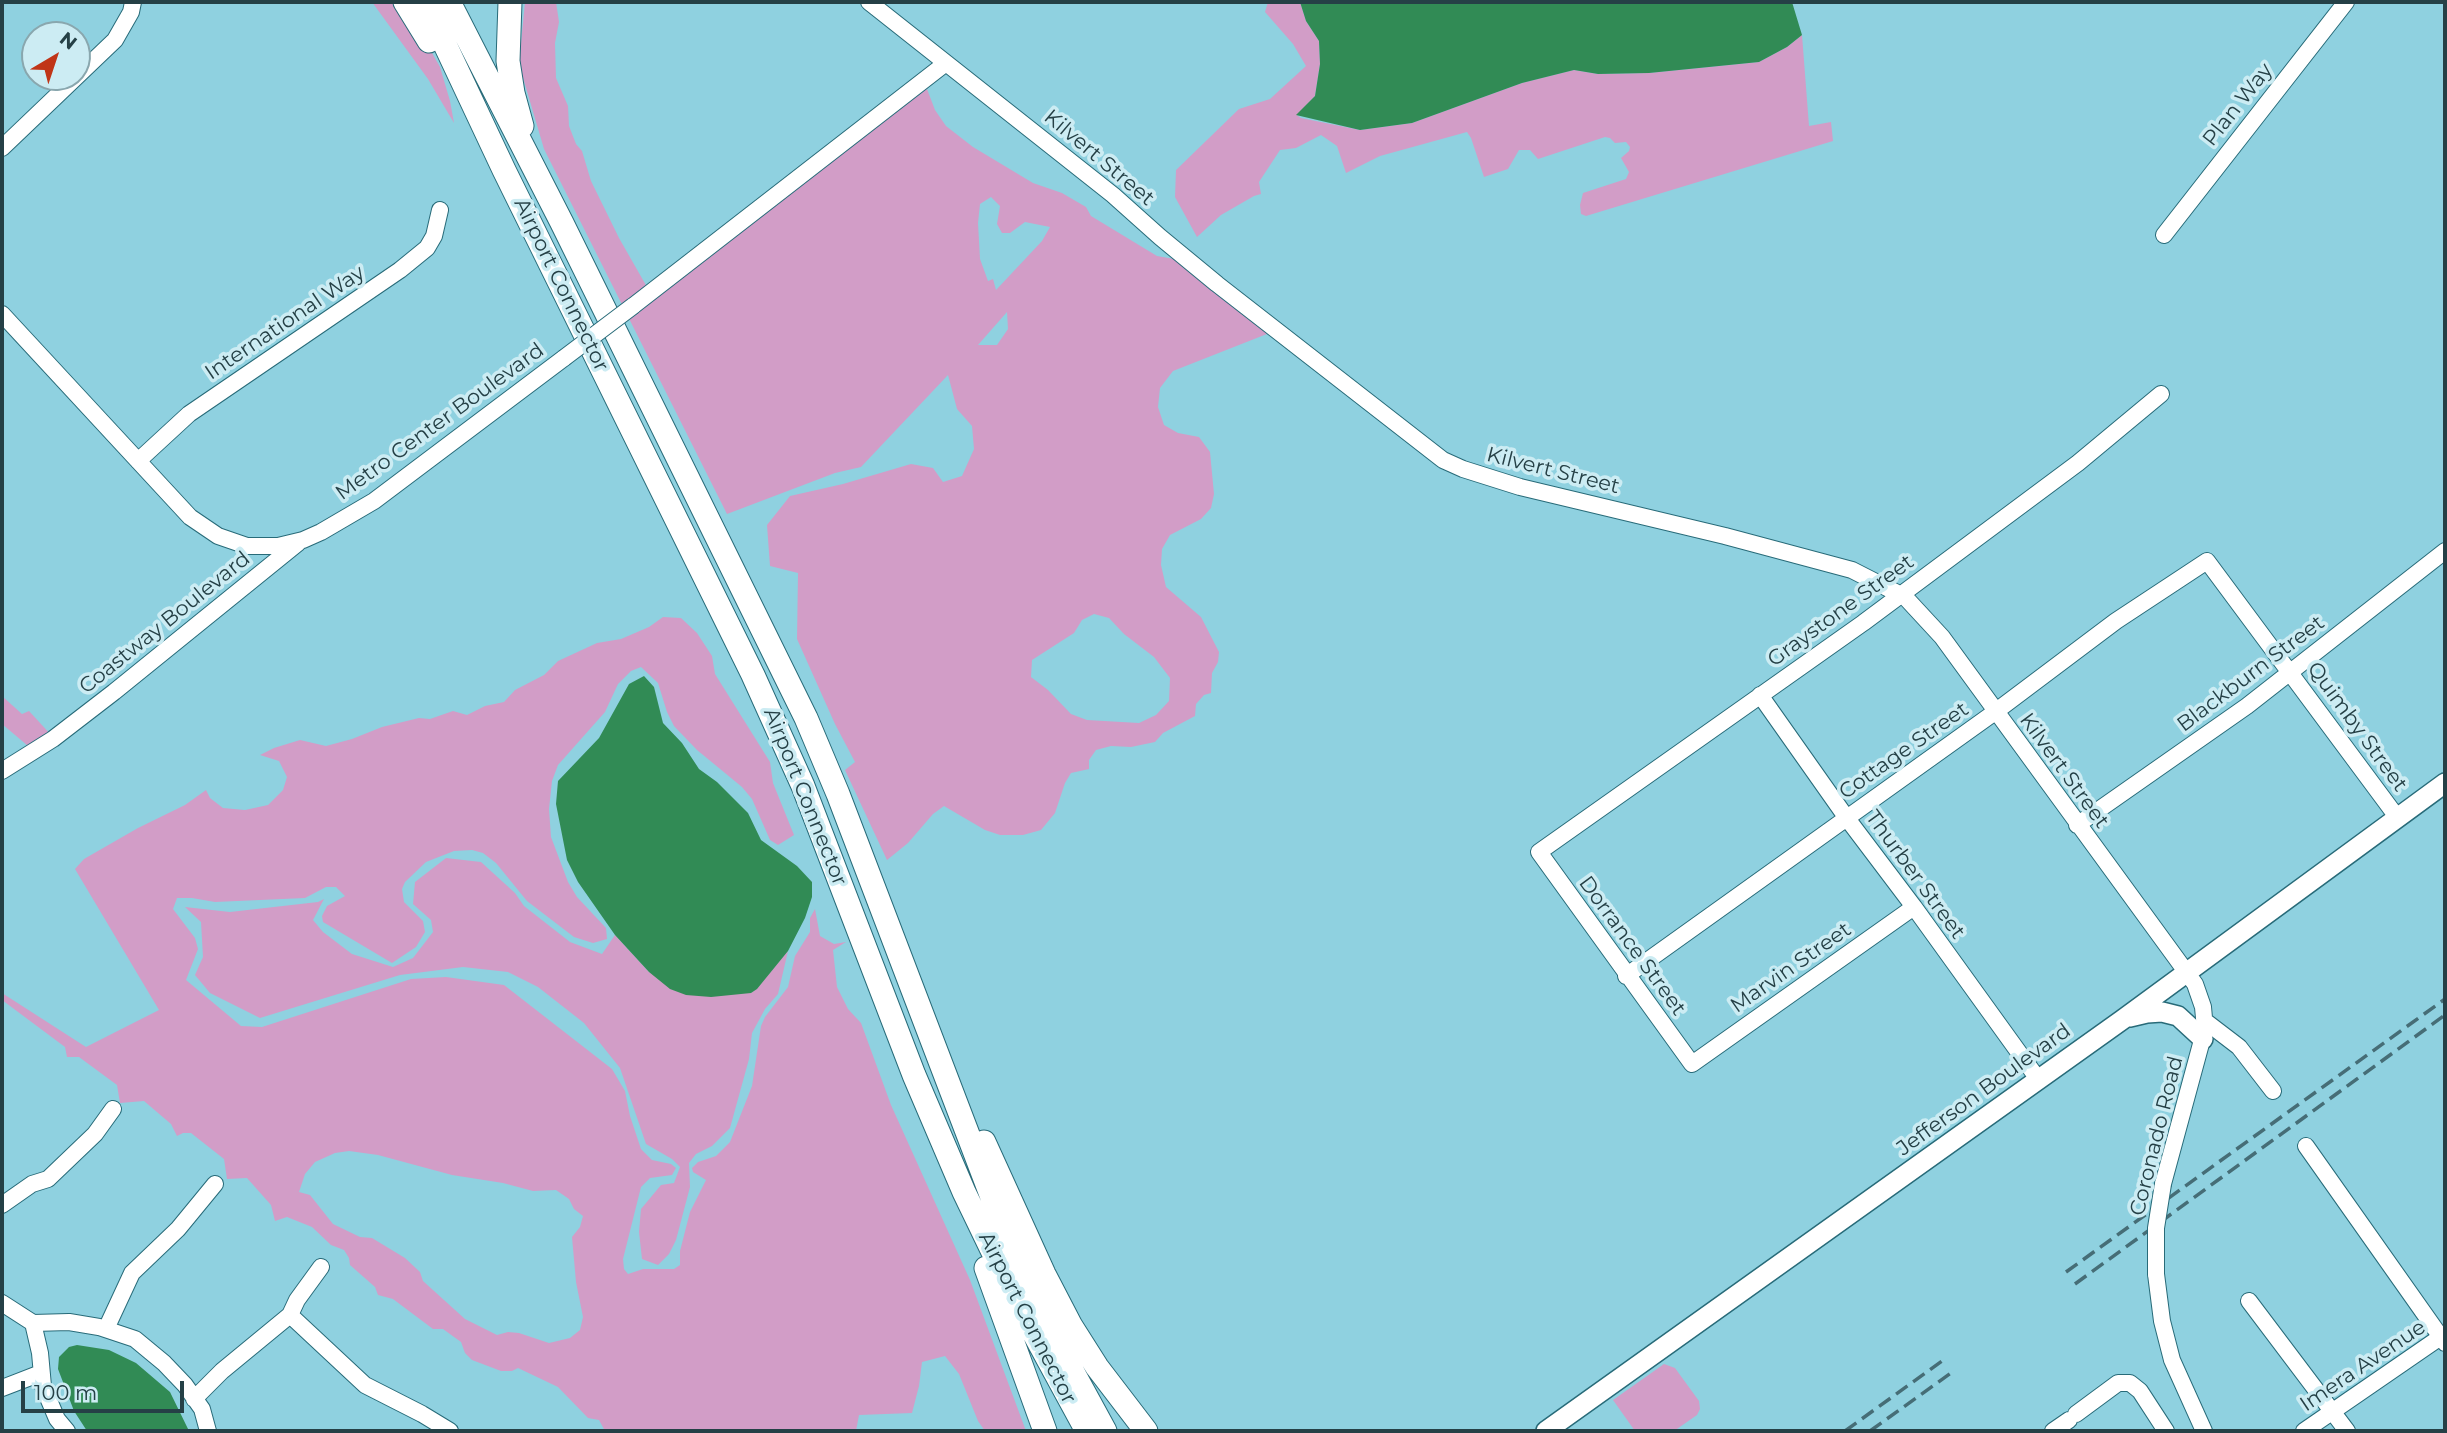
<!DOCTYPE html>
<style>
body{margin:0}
#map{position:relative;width:2447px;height:1433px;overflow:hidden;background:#8fd1e0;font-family:Montserrat,sans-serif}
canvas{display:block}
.frame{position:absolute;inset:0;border:4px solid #254046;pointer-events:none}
.north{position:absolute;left:21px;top:21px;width:70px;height:70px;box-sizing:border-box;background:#ccecf3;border:2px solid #89a7ae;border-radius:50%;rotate:39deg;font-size:19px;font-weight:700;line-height:28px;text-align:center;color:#254046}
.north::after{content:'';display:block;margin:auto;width:24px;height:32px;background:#c03517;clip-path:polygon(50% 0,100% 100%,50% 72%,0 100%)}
.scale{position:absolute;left:21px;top:1381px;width:163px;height:32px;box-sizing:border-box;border:4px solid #254046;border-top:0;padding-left:9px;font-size:21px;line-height:24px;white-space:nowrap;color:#254046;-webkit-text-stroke:5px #ccecf3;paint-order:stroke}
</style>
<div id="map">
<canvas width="2447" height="1433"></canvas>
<div class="frame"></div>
<div class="north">N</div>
<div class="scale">100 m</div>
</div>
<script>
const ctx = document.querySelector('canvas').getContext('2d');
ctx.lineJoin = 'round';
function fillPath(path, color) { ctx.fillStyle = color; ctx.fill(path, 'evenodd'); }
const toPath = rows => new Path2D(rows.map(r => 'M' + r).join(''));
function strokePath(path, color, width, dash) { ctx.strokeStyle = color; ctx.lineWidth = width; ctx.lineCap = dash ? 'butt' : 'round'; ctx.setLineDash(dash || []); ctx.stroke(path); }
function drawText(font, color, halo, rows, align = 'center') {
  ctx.font = font + ' Montserrat,sans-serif'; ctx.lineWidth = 7; ctx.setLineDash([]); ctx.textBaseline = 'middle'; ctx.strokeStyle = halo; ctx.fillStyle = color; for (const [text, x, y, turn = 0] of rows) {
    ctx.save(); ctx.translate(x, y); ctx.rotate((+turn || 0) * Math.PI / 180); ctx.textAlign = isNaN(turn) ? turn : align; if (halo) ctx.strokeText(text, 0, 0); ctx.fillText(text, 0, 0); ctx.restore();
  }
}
fillPath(toPath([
 [372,2,403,2,440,67,450,101,454,123,428,79],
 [525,2,556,2,559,22,555,43,556,78,568,106,569,126,576,144,582,151,591,181,619,238,651,294,927,89,935,110,946,126,973,147,1033,183,1062,193,1086,207,1091,216,1157,256,1180,260,1272,332,1173,371,1160,388,1158,407,1164,425,1178,433,1199,437,1210,452,1214,494,1211,508,1201,519,1170,535,1162,549,1161,565,1166,587,1201,617,1219,652,1218,662,1212,673,1211,693,1204,695,1196,704,1195,716,1163,733,1155,742,1131,747,1111,746,1096,750,1089,760,1089,769,1071,773,1065,783,1055,813,1041,830,1023,835,1000,835,985,830,944,806,933,814,908,843,887,860,845,770,855,762,835,724,797,639,798,573,770,566,767,525,790,496,843,484,911,464,933,468,943,482,962,476,974,449,972,426,957,409,948,375,861,467,835,473,727,514,544,149,519,64],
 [991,197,1000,206,997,224,1002,233,1010,233,1025,222,1050,227,1042,241,996,290,993,279,988,281,980,259,978,223,980,204],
 [1007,312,1008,329,997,345,978,345],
 [1094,614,1109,618,1124,634,1154,657,1170,678,1169,701,1156,715,1139,723,1087,720,1071,714,1048,690,1031,677,1032,660,1074,633,1082,620],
 [1268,2,1300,2,1306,21,1319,41,1320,64,1315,96,1297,115,1301,118,1360,130,1412,123,1522,83,1574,70,1598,74,1649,73,1759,62,1787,47,1802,35,1809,126,1831,122,1833,141,1586,216,1581,214,1580,205,1583,193,1626,179,1629,172,1621,158,1629,151,1630,147,1626,142,1615,143,1610,138,1605,137,1538,159,1530,150,1519,150,1508,169,1484,177,1471,138,1467,132,1380,156,1346,173,1337,146,1321,135,1296,148,1280,150,1259,182,1261,194,1254,196,1221,215,1197,237,1175,197,1176,170,1239,109,1270,99,1306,66,1293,44,1265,12],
 [663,617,681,618,697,633,712,656,715,674,770,762,773,783,794,835,778,845,770,840,752,799,742,787,697,750,674,726,667,712,658,683,641,667,631,671,618,684,605,712,558,765,552,781,549,809,551,837,568,882,577,897,606,928,607,939,593,943,574,937,527,901,496,863,483,853,472,850,454,851,426,862,405,882,402,889,404,902,423,921,425,932,416,947,392,963,323,922,322,916,327,906,345,896,336,887,326,887,305,898,215,902,192,898,177,898,173,909,195,938,198,949,186,980,241,1026,262,1027,411,979,446,977,504,985,612,1069,625,1091,630,1116,641,1149,652,1160,671,1164,676,1168,672,1175,650,1178,641,1187,623,1259,624,1269,628,1274,643,1269,674,1269,680,1265,680,1251,690,1212,706,1180,693,1172,692,1168,698,1162,716,1156,730,1142,752,1086,761,1026,765,1017,788,987,795,956,810,932,810,918,815,909,820,936,834,944,846,942,833,950,837,987,848,1009,861,1023,891,1105,970,1280,1026,1431,985,1431,978,1421,959,1374,945,1356,922,1362,919,1386,912,1413,859,1415,856,1431,605,1431,599,1420,588,1418,558,1387,518,1368,512,1371,501,1371,472,1360,465,1353,461,1342,443,1329,433,1329,393,1299,378,1295,375,1287,350,1265,349,1258,344,1250,331,1245,312,1227,287,1217,275,1221,271,1205,247,1178,227,1179,224,1159,191,1133,183,1133,177,1136,171,1124,144,1101,120,1103,117,1085,79,1057,67,1057,65,1047,2,1000,2,993,86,1047,159,1010,75,869,84,859,138,828,185,805,206,790,210,798,223,808,245,810,268,805,283,790,287,777,279,761,260,755,274,748,300,740,326,746,352,739,382,727,419,718,430,719,453,711,467,715,485,706,504,702,515,690,544,675,558,661,597,643,621,639,649,627],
 [349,1151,378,1155,452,1175,503,1183,533,1191,556,1190,569,1199,574,1209,583,1216,580,1227,572,1237,576,1282,583,1317,580,1330,570,1338,549,1343,519,1333,508,1332,497,1335,465,1319,423,1281,420,1272,405,1258,372,1238,360,1237,333,1224,310,1195,299,1192,305,1174,315,1162,335,1153],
 [2,696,22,714,29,711,53,737,34,751,2,724],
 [446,858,481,862,515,893,524,906,570,942,602,954,615,935,649,972,751,993,757,988,788,951,778,994,765,1009,752,1033,749,1059,730,1128,712,1146,696,1154,689,1163,690,1187,676,1240,669,1254,658,1265,642,1259,639,1232,641,1209,661,1185,674,1183,680,1167,672,1159,646,1144,620,1068,584,1023,538,987,508,972,463,967,400,975,260,1018,210,993,195,975,203,957,201,922,185,907,230,912,318,902,324,899,313,920,323,932,352,954,393,967,413,958,433,932,431,920,413,904,415,882],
 [1664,1364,1675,1368,1699,1401,1700,1409,1697,1415,1674,1431,1635,1431,1613,1400]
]), '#d29dc7');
fillPath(toPath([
 [1300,2,1792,2,1802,35,1787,47,1759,62,1649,73,1598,74,1574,70,1522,83,1412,123,1360,130,1296,115,1315,96,1320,64,1319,41,1306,21],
 [644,676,654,687,663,723,682,743,699,769,717,782,748,813,761,840,797,866,812,882,812,897,805,918,788,951,757,989,751,993,711,997,686,995,670,989,649,972,615,935,578,882,567,860,556,804,558,781,599,738,629,684],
 [77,1345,109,1350,136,1363,170,1392,189,1431,87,1431,74,1411,58,1369,59,1357,69,1347]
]), '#318b55');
const minor = toPath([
 [869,2,1113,195,1160,237,1217,284,1443,460,1463,469,1520,487,1725,536,1852,570,1905,597,1942,637,2195,984,2203,1007,2205,1029,2163,1184],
 [2,148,115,40,131,12,133,2],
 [2164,235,2346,2],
 [633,306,946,63],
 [2,314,190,517,218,536,247,546,278,546,303,540,321,532,374,501,564,358],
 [138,461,189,414,400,270,427,248,434,236,440,210],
 [1760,695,1846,817,1914,907,2038,1079],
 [2,771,53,739,114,692,298,543],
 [2077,825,2247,706,2445,551],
 [1914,907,1692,1064,1539,852,1863,623,2078,463,2161,394],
 [1626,976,1995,712,2116,621,2207,561,2397,817],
 [2205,1021,2239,1047,2273,1091],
 [2306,1146,2445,1343],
 [2,1205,32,1184,48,1179,95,1134,113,1109],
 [2156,1274,2162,1321,2172,1360,2204,1431],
 [2249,1301,2347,1431],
 [2,1303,33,1323,69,1322,99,1327,135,1339,164,1363,185,1385,202,1409,208,1431],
 [290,1315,297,1300,321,1267],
 [33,1323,40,1353,43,1386,57,1419,67,1431],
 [106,1329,132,1273,178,1229,215,1184],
 [2,1388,41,1373],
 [194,1399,222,1371,290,1315,365,1385,422,1414,450,1431],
 [2076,1414,2118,1383,2130,1383,2140,1391,2166,1431],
 [2053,1431,2069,1420],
 [2304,1431,2445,1334]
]);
const major = toPath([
 [2130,1017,2147,1013,2162,1012,2178,1016,2203,1039],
 [1546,1431,2122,1020,2445,783]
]);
const highway = toPath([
 [405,2,429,41],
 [425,2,504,170,753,675,803,786,914,1075,964,1192,1019,1306,1087,1431],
 [449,2,562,223,806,718,838,794,1014,1255,1050,1330,1105,1431],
 [510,2,508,61,513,93,522,126],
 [984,1142,1044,1274,1071,1326,1097,1367,1146,1431],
 [986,1268,1045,1431]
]);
strokePath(minor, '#286b79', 18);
strokePath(major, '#286b79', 22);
strokePath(highway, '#286b79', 25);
strokePath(minor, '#fff', 16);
strokePath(major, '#fff', 19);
strokePath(highway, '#fff', 23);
strokePath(toPath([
 [2066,1272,2445,999],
 [2075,1284,2445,1015],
 [1845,1431,1942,1361],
 [1870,1431,1951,1373]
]), '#466d76', 3.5, [14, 7]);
const minorBridge = toPath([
 [564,358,633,306],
 [2156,1274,2156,1228,2163,1184]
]);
strokePath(minorBridge, '#286b79', 18, []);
strokePath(minorBridge, '#fff', 16);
drawText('21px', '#254046', '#ccecf3', [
 ["Plan Way",2238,105,-52],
 ["Kilvert Street",1099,158,40],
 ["Airport Connector",561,285,64],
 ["International Way",285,323,-34],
 ["Metro Center Boulevard",440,422,-36],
 ["Kilvert Street",1553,471,14],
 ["Graystone Street",1841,611,-36],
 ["Coastway Boulevard",165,623,-39],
 ["Blackburn Street",2251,674,-37],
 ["Quimby Street",2357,727,54],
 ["Cottage Street",1904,751,-35],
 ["Kilvert Street",2064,771,54],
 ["Airport Connector",805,797,68],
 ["Thurber Street",1915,875,54],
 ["Dorrance Street",1632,946,54],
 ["Marvin Street",1791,968,-35],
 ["Jefferson Boulevard",1984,1090,-36],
 ["Coronado Road",2157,1136,-76],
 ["Airport Connector",1027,1318,63],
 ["Imera Avenue",2363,1366,-34]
]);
</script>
